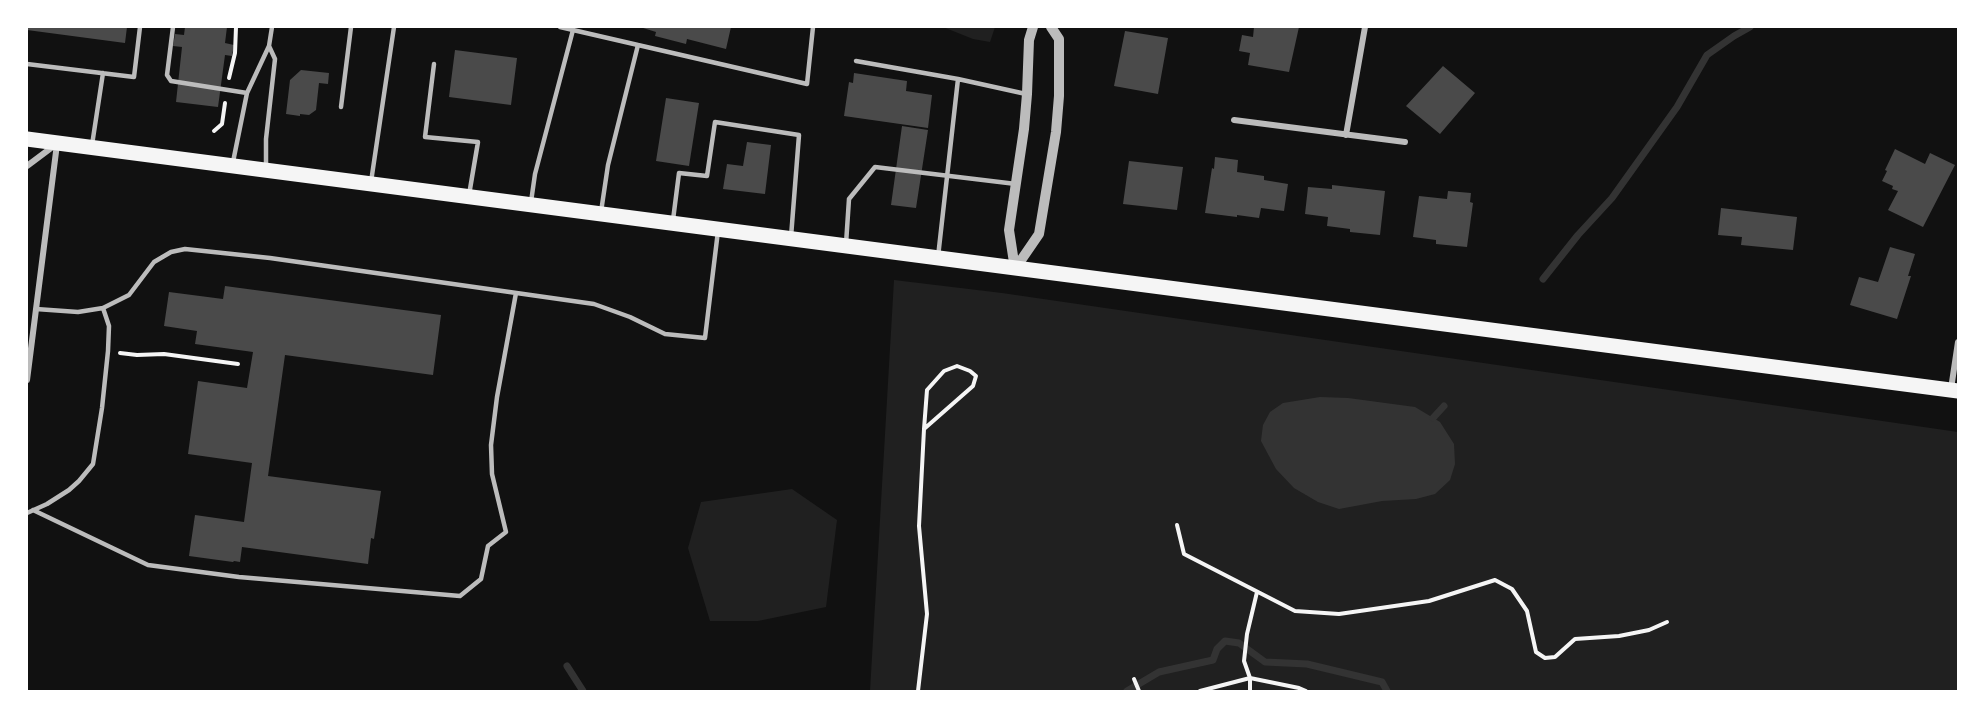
<!DOCTYPE html>
<style>
body{margin:0}
#map{position:relative;width:1985px;height:718px;overflow:hidden;background:#111;font-family:Commissioner,sans-serif}
canvas{display:block}
.frame{position:absolute;inset:0;border:28px solid #fff;pointer-events:none}
</style>
<div id="map">
<canvas width="1985" height="718"></canvas>
<div class="frame"></div>
</div>
<script>
const ctx = document.querySelector('canvas').getContext('2d');
ctx.lineJoin = 'round';
function fillPath(path, color) { ctx.fillStyle = color; ctx.fill(path, 'evenodd'); }
const toPath = rows => new Path2D(rows.map(r => 'M' + r).join(''));
function strokePath(path, color, width, dash) { ctx.strokeStyle = color; ctx.lineWidth = width; ctx.lineCap = dash ? 'butt' : 'round'; ctx.setLineDash(dash || []); ctx.stroke(path); }
fillPath(toPath([
 [943,27,995,27,990,42,973,39],
 [894,280,1002,293,1958,432,1958,691,870,691],
 [792,489,837,520,826,607,758,621,710,621,688,548,701,502]
]), '#202020');
fillPath(toPath([
 [1320,397,1348,398,1415,407,1440,422,1454,444,1455,464,1450,480,1435,494,1416,499,1382,501,1339,509,1318,502,1294,488,1276,469,1261,441,1263,425,1270,412,1283,403]
]), '#333');
strokePath(toPath([
 [1543,279,1578,235,1612,198,1677,107,1707,55,1734,36,1750,27],
 [1433,418,1444,406],
 [567,666,583,691],
 [1127,691,1159,672,1213,660,1217,649,1225,641,1239,643,1265,662,1307,664,1382,682,1387,691]
]), '#333', 7);
fillPath(toPath([
 [27,27,127,27,125,43,27,30],
 [185,27,227,27,225,43,234,45,232,56,225,55,218,107,176,102,182,47,173,46,175,34,184,35],
 [640,27,731,27,726,49,687,39,686,44,655,36,656,32],
 [1254,27,1299,27,1289,72,1248,65,1250,53,1239,51,1242,35,1253,37],
 [1125,31,1168,38,1158,94,1114,86],
 [455,50,517,58,511,105,449,97],
 [1443,66,1475,93,1440,134,1406,106],
 [301,70,329,73,328,84,319,83,316,110,309,115,300,114,300,116,286,114,290,80],
 [854,73,907,81,906,91,932,95,928,128,844,116,849,82,853,83],
 [666,98,699,103,689,166,656,161],
 [902,126,928,130,916,208,891,205],
 [747,142,771,145,765,194,723,189,727,164,743,166],
 [1895,149,1925,164,1930,153,1955,165,1923,227,1888,210,1898,191,1892,189,1893,186,1882,181,1887,171,1885,170],
 [1215,157,1238,160,1237,172,1264,176,1264,180,1288,184,1284,211,1261,208,1259,218,1237,215,1237,217,1205,213,1212,168,1214,169],
 [1129,161,1183,167,1177,210,1123,204],
 [1332,185,1385,191,1380,235,1350,232,1350,229,1327,226,1328,217,1305,214,1308,187,1332,189],
 [1448,191,1471,193,1470,202,1473,203,1467,247,1436,244,1436,240,1413,237,1419,196,1447,199],
 [1721,208,1797,217,1793,250,1741,245,1742,237,1718,235],
 [1890,247,1915,254,1908,276,1911,276,1897,319,1850,305,1859,277,1878,282],
 [225,286,441,315,433,375,285,355,268,476,381,491,374,539,371,538,368,564,242,547,240,562,234,561,233,562,189,556,195,515,244,522,252,463,188,454,198,381,247,388,253,352,195,344,197,331,164,326,169,292,223,299]
]), '#4a4a4a');
strokePath(toPath([
 [229,78,235,53,236,27],
 [214,131,222,124,225,103],
 [120,353,137,355,164,354,238,364],
 [1177,525,1184,554,1295,611,1339,614,1429,601,1495,580,1512,589,1527,611,1536,652,1545,658,1555,657,1575,639,1619,636,1649,630,1667,622],
 [1134,679,1139,691],
 [918,691,927,614,919,526,924,429,927,390,944,371,957,366,970,371,976,376,973,386,924,429],
 [1200,691,1250,678,1299,688,1306,691],
 [1250,691,1250,678,1244,661,1247,634,1257,592]
]), '#f5f5f5', 4);
strokePath(toPath([
 [173,27,167,75,171,81,247,93],
 [560,27,807,84,813,27],
 [856,61,958,79,938,257],
 [27,64,134,77,140,27],
 [434,64,425,137,478,142,469,195],
 [958,79,1026,94],
 [341,107,351,27],
 [92,145,103,73],
 [233,162,247,93,269,46,272,27],
 [266,168,266,139,275,59,269,46],
 [371,182,394,27],
 [531,202,535,174,573,30],
 [601,212,608,165,638,45],
 [673,220,679,173,707,176,715,122,799,135,791,237],
 [846,244,849,199,875,167,1016,184],
 [36,309,78,312,103,308,129,295,154,262,171,252,185,249,270,258,594,304,630,317,665,334,705,338,718,231],
 [33,510,148,565,239,577,460,596,481,579,488,546,506,532,492,474,491,445,497,397,516,293],
 [27,513,47,504,69,490,79,481,93,464,102,408,108,351,109,326,103,308]
]), '#bcbcbc', 4.5);
strokePath(toPath([
 [1234,120,1405,142],
 [1346,135,1365,27],
 [27,166,55,145],
 [27,380,57,144],
 [1951,389,1958,342]
]), '#bcbcbc', 6);
strokePath(toPath([
 [1015,269,1039,234,1056,132,1059,96,1059,39,1051,27],
 [1015,269,1009,230,1024,129,1027,94,1029,40,1033,27]
]), '#bcbcbc', 10);
strokePath(toPath([
 [27,139,1958,391]
]), '#f5f5f5', 15);
</script>
